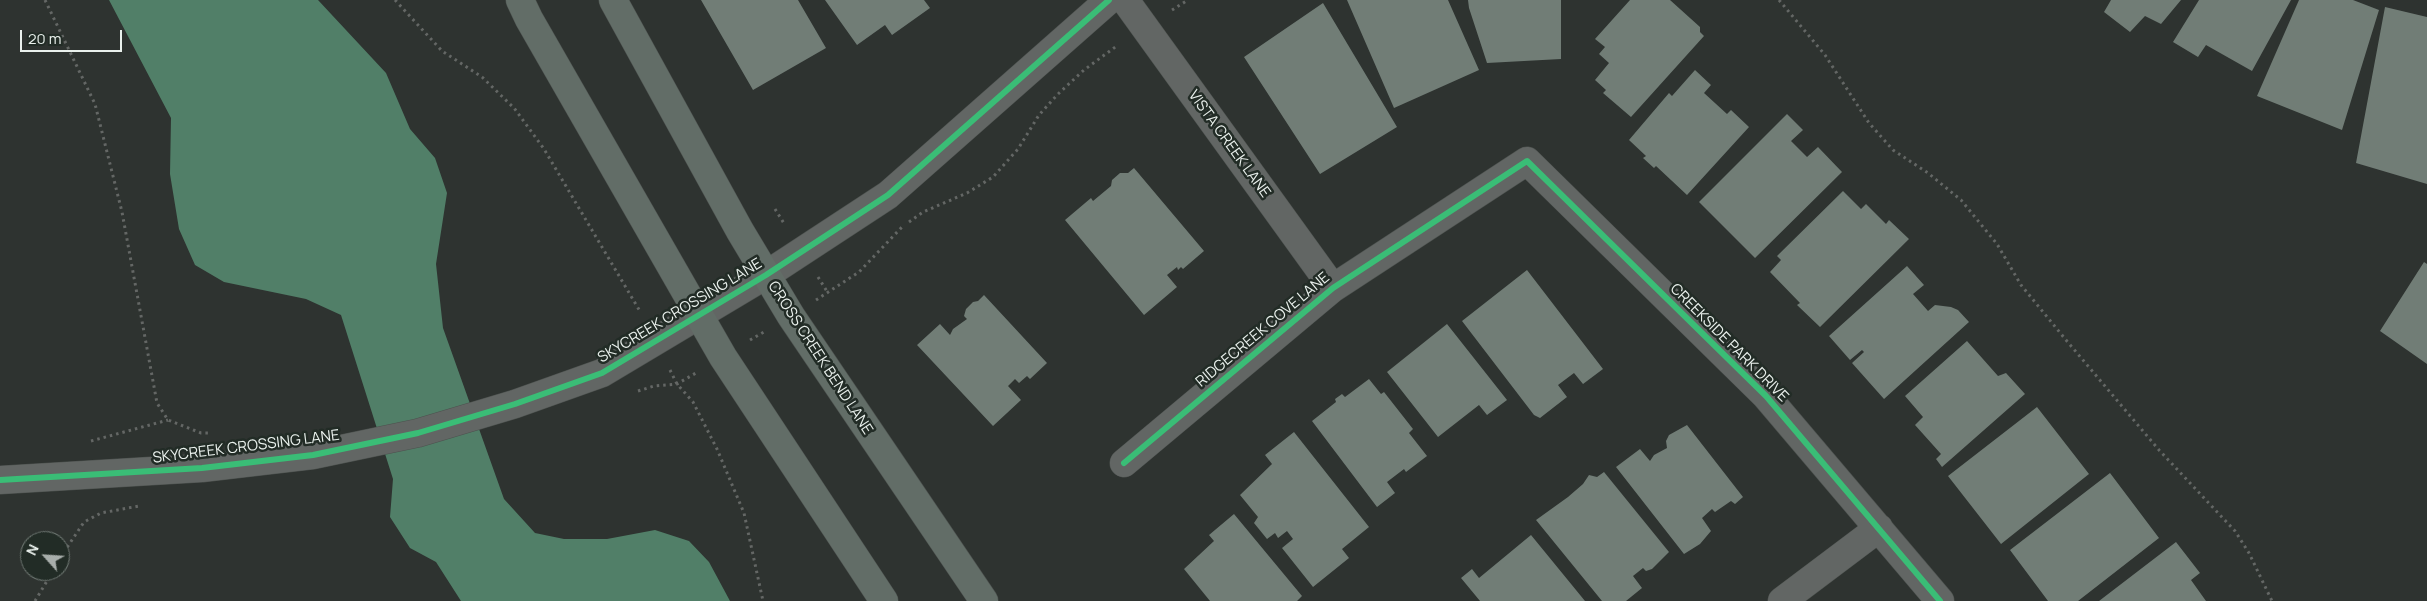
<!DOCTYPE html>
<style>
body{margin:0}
#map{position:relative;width:2427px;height:601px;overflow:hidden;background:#2e3330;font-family:Manrope,sans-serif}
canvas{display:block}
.north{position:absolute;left:20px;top:531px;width:50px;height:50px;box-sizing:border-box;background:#222c26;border:1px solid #727b76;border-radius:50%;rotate:296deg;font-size:14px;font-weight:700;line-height:20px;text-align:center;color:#eaf1ed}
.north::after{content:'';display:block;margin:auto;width:18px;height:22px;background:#a8aeab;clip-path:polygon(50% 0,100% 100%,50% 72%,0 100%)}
.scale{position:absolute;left:20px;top:30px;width:102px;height:22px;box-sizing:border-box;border:2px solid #eaf1ed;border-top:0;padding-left:6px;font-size:15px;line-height:18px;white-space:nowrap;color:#eaf1ed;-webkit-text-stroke:4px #222c26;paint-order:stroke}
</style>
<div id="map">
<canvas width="2427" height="601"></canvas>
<div class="north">N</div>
<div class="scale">20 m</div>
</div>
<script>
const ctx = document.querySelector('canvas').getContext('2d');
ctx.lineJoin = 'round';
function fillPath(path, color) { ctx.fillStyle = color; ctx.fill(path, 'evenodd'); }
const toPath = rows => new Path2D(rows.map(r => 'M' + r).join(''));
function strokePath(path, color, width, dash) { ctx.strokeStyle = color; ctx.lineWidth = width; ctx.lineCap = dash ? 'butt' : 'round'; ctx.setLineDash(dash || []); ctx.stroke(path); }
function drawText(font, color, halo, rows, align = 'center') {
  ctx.font = font + ' Manrope,sans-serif'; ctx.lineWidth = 5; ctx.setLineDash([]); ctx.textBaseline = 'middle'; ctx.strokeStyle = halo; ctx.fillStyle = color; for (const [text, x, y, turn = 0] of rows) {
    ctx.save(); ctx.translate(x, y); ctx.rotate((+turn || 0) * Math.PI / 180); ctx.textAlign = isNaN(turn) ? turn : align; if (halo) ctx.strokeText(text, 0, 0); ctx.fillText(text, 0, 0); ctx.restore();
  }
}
fillPath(toPath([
 [109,0,318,0,386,73,410,129,435,158,447,193,436,264,443,328,504,499,535,533,564,539,607,539,655,530,689,541,709,562,730,601,461,601,436,562,410,548,390,517,393,479,341,315,306,299,224,282,195,265,179,229,170,174,171,118]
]), '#517f68');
fillPath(toPath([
 [701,0,798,0,826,48,753,90],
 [825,0,924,0,930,8,892,35,885,25,857,45],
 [1347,0,1448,0,1479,70,1394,108],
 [1468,0,1561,0,1561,59,1487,63,1469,8],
 [1630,0,1670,0,1700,27,1700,32,1704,36,1631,117,1603,93,1606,90,1595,80,1609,63,1599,54,1605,47,1595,39],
 [2111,0,2181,0,2161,24,2145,16,2130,32,2104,12],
 [2199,0,2291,0,2252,71,2206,45,2198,57,2173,42],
 [2299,0,2353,0,2379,10,2342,130,2257,96],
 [1323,3,1397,127,1320,174,1244,57],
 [2385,7,2427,17,2427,184,2356,163],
 [1695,70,1711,85,1704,93,1727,114,1731,110,1749,127,1687,195,1656,166,1654,168,1643,158,1646,156,1629,140,1669,93,1672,96],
 [1787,114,1803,130,1791,141,1807,157,1818,147,1842,172,1755,258,1699,202],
 [1134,168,1204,251,1183,269,1181,267,1178,270,1177,267,1167,275,1177,287,1144,315,1065,220,1091,198,1093,201,1111,186,1112,180,1120,173,1128,173],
 [1843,191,1861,209,1866,204,1886,224,1889,220,1909,239,1820,327,1797,305,1800,303,1770,272,1781,260,1777,256],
 [2424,262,2427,264,2427,364,2380,331],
 [1907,266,1924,285,1913,294,1928,311,1935,305,1951,307,1958,310,1969,322,1884,399,1852,363,1864,352,1862,350,1850,360,1829,336],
 [1527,270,1603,369,1583,384,1574,373,1558,385,1567,397,1540,418,1534,415,1462,321],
 [984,295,1047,363,1030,379,1027,376,1019,383,1015,379,1008,386,1021,400,993,426,917,345,940,324,950,335,953,329,967,319,964,316,966,309,973,302,978,301],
 [1447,324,1507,400,1487,415,1479,405,1438,437,1387,372],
 [1967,341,1998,376,2006,373,2025,394,1942,467,1936,459,1941,454,1915,425,1923,417,1905,396],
 [1369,379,1381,394,1384,392,1413,429,1409,433,1427,456,1406,472,1404,469,1387,482,1395,493,1377,507,1312,421,1336,402,1335,399,1342,394,1345,397],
 [2037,407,2089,474,2001,544,1948,476],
 [1687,425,1743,497,1735,504,1731,501,1715,512,1712,509,1702,518,1711,531,1700,544,1684,554,1616,467,1640,449,1650,461,1654,455,1667,448,1666,441,1669,435],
 [1294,432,1369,527,1342,549,1349,558,1313,587,1282,548,1293,539,1287,531,1278,538,1275,533,1267,539,1254,523,1258,517,1240,495,1272,464,1265,455],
 [1604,472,1669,552,1652,569,1646,571,1643,568,1633,576,1642,588,1626,601,1602,601,1536,520,1568,497,1583,484,1589,475,1597,477],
 [2110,473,2159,538,2078,601,2048,601,2010,550],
 [1234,514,1302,596,1297,601,1210,601,1184,569,1214,541,1209,535],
 [1531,535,1585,601,1480,601,1461,578,1472,569,1479,578],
 [2176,542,2200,573,2191,580,2206,601,2099,601]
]), '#717d76');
const minor = toPath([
 [1125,0,1333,288],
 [1124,463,1333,288,1527,161,1766,396,1940,601],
 [0,480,202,468,313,455,418,433,515,404,602,373,766,275,888,195,1109,0],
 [1782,601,1879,528]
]);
const major = toPath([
 [520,0,529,19,723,357,884,601],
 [613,0,740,231,791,316,984,601]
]);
strokePath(minor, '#4d524f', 29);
strokePath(major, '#4d524f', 29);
strokePath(toPath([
 [45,0,95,104,122,212,157,403,168,420,201,433,208,433],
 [395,0,442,51,482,77,514,108,544,149,641,313],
 [1779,0,1825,55,1869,123,1893,150,1928,173,1961,200,1997,244,2021,285,2066,340,2159,450,2235,531,2249,553,2272,601],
 [1172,10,1188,0],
 [775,209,785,225],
 [909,222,923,212,967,193,993,177,1018,149,1039,115,1058,94,1084,70,1118,45],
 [818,277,828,293],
 [816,300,859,272,902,227],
 [750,340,764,332],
 [670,370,677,384,693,402,717,449,744,513,763,601],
 [638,391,654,386,677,384,696,373],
 [91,441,168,420],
 [60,558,84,522,101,513,139,506],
 [35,601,53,571]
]), '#646765', 3, [2.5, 4]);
strokePath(minor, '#626664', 28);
strokePath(major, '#626d67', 28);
strokePath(toPath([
 [1124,463,1333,288,1527,161,1766,396,1940,601],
 [0,480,202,468,313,455,418,433,515,404,602,373,766,275,888,195,1109,0]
]), '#3abd76', 6);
drawText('15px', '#eaf1ed', '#222c26', [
 ["VISTA CREEK LANE",1229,144,54],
 ["SKYCREEK CROSSING LANE",680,311,-31],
 ["RIDGECREEK COVE LANE",1263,330,-40],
 ["CREEKSIDE PARK DRIVE",1729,343,45],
 ["CROSS CREEK BEND LANE",820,358,57],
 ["SKYCREEK CROSSING LANE",246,447,-7]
]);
</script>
